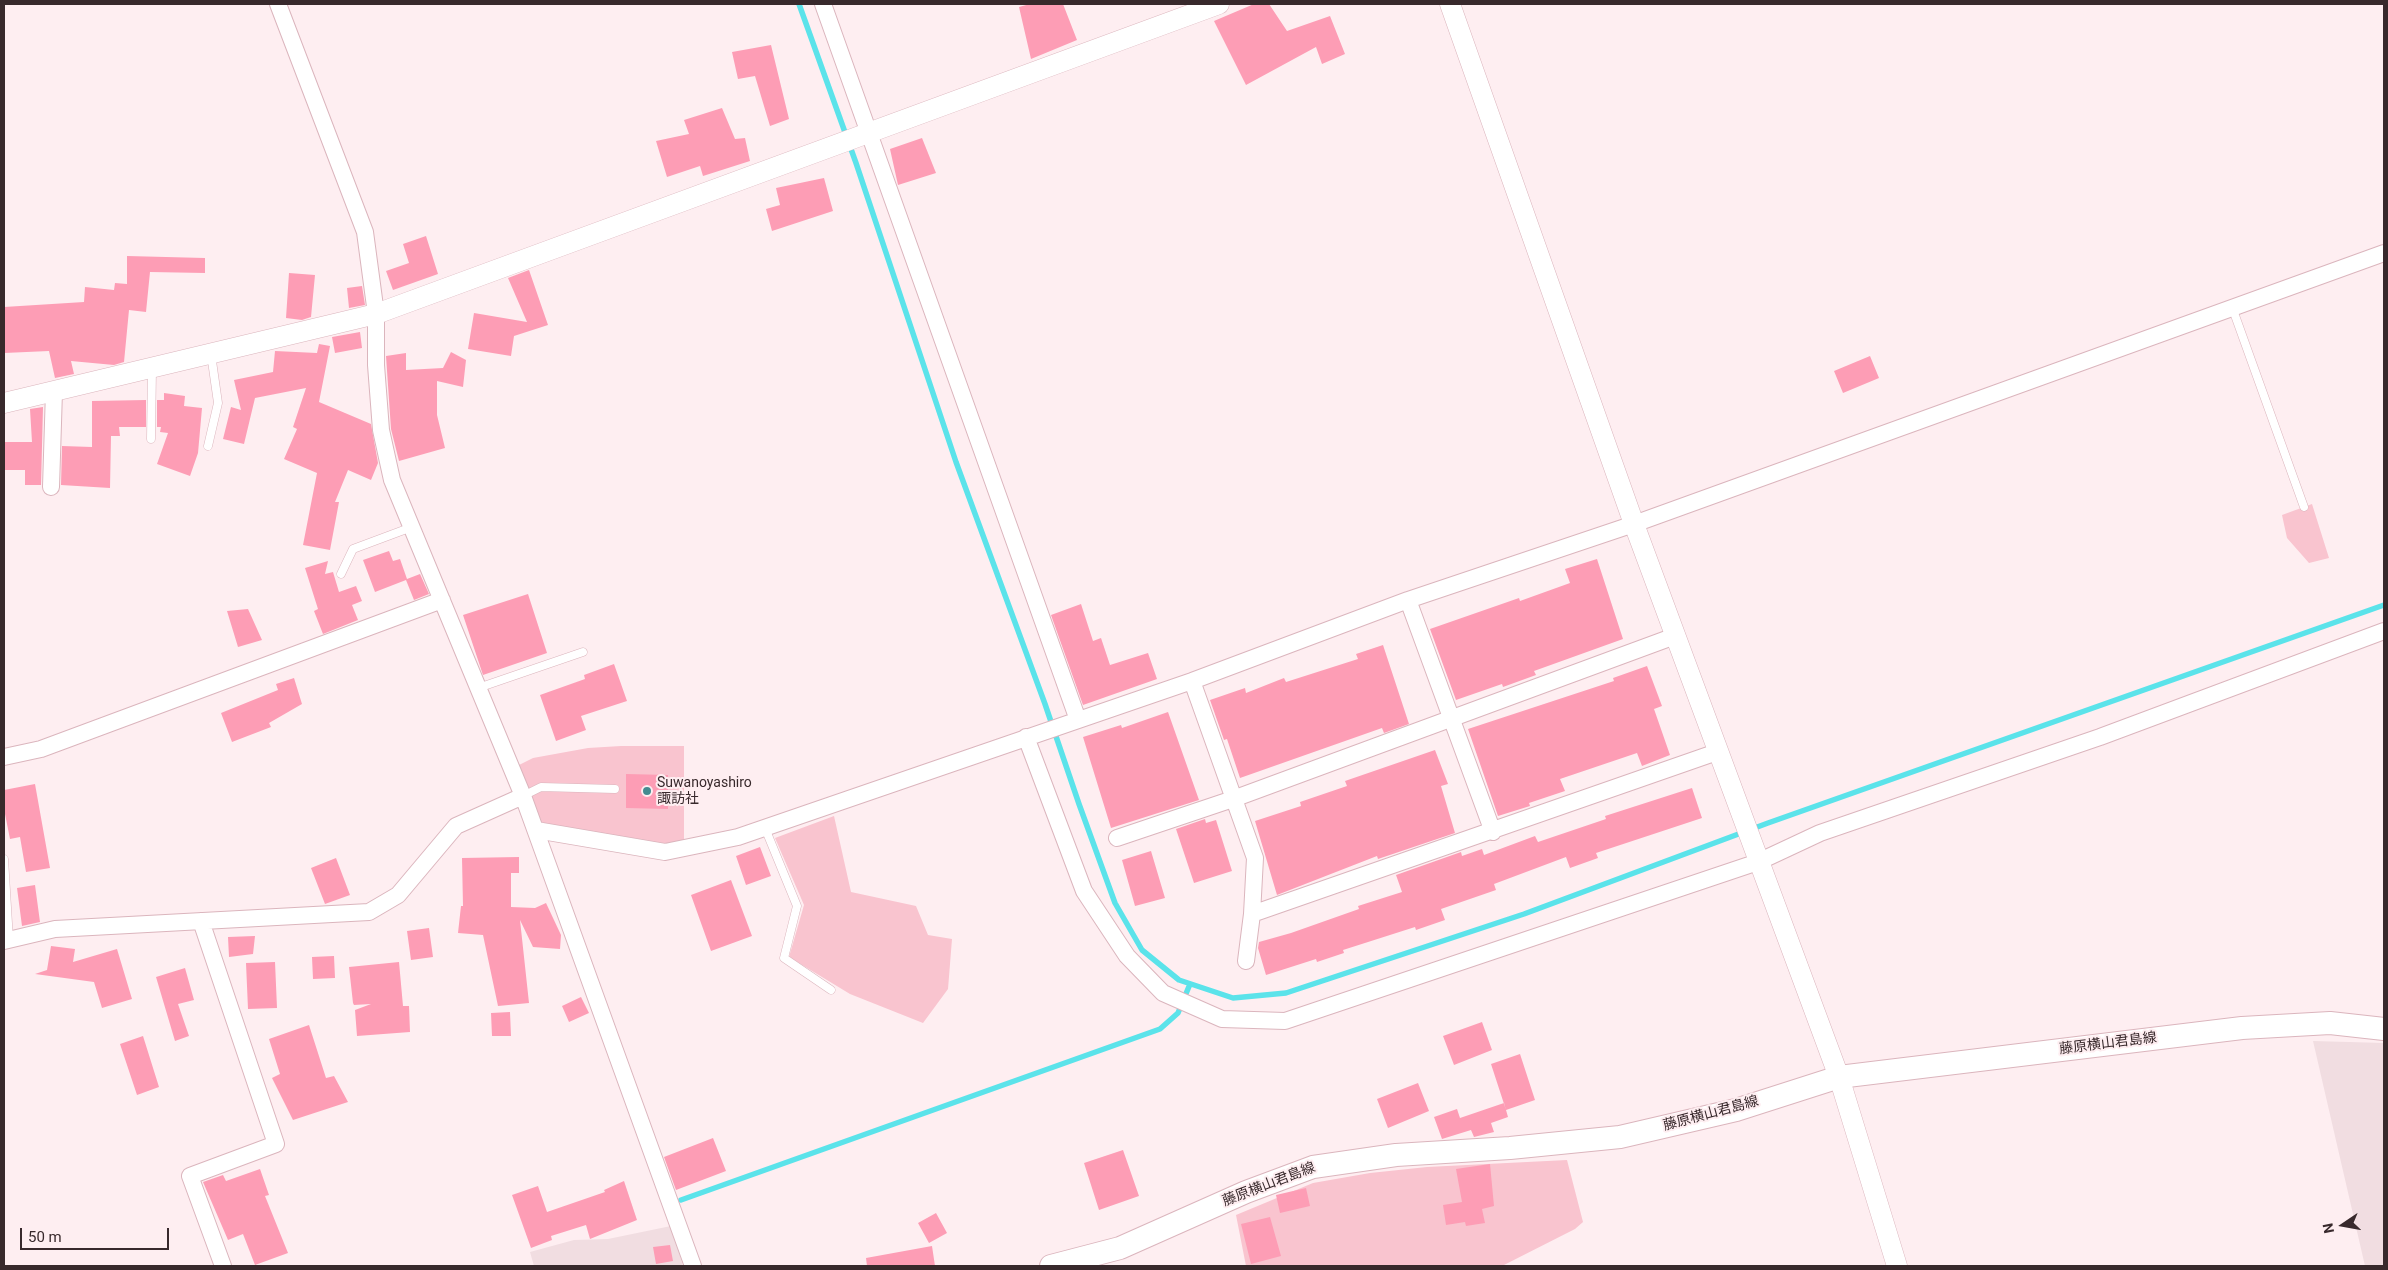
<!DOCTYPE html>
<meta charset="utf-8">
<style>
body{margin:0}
#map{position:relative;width:2388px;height:1270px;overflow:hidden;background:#feeef1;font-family:Roboto,sans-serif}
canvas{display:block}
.frame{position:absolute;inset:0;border:5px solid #38292c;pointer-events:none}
.north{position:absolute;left:2318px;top:1200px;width:50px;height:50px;-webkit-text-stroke:4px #feeef1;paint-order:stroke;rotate:258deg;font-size:14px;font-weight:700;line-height:20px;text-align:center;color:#38292c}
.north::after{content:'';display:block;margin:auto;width:18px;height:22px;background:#38292c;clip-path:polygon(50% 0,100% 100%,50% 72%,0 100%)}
.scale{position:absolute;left:20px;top:1228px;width:149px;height:22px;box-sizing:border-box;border:2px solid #38292c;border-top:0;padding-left:6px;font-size:15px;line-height:18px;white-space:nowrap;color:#38292c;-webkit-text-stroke:4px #feeef1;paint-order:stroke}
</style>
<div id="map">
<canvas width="2388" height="1270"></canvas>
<div class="frame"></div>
<div class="north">N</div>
<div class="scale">50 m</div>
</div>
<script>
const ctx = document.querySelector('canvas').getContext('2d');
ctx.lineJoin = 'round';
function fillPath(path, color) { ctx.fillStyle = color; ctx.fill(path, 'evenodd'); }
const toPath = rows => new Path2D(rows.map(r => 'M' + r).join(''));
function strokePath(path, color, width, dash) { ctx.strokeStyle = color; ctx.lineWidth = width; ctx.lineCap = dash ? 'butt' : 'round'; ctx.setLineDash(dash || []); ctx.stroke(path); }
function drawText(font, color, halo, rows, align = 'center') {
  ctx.font = font + ' Roboto,"Noto Sans JP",sans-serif'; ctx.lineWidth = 4; ctx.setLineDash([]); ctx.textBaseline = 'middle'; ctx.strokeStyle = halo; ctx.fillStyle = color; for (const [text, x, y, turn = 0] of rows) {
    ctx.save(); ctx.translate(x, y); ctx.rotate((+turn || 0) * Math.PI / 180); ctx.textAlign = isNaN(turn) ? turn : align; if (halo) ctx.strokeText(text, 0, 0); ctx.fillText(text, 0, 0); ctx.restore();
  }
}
fillPath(toPath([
 [2313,1041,2384,1043,2384,1266,2365,1266],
 [671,1226,683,1266,534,1266,530,1252,574,1240,608,1239]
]), '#f1dde1');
fillPath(toPath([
 [2312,504,2329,558,2309,563,2287,538,2282,515],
 [621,746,684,746,684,844,665,846,538,827,515,767,533,758,588,748],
 [834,816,851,892,916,906,928,935,952,939,948,989,923,1023,850,994,789,957,804,905,775,838],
 [1567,1160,1583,1222,1575,1229,1502,1266,1246,1266,1236,1215,1313,1183,1370,1173,1427,1167]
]), '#f9c4cf');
strokePath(toPath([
 [799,4,856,163,956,462,1045,704,1079,804,1115,903,1142,950,1179,980,1233,998,1286,993,1524,914,1768,823,2384,605],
 [681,1200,1160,1029,1178,1013,1190,984]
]), '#5be3ea', 5.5);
fillPath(toPath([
 [1030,4,1063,4,1077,40,1031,59,1019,7],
 [1254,4,1269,4,1287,31,1330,16,1345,54,1322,64,1316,47,1246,85,1214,21],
 [771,45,789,119,770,126,755,76,738,79,732,52],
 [722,108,735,139,745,138,750,161,703,176,700,166,667,177,656,141,689,134,684,120],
 [922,138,936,173,898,185,890,149],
 [824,178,833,211,772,231,766,209,780,205,776,188],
 [426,236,438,274,393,290,386,271,409,263,403,244],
 [127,256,205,258,205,273,150,272,146,312,129,310,124,362,114,365,71,361,74,374,55,378,49,351,4,353,4,307,84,302,85,287,114,290,115,283,127,284],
 [529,270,548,325,514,336,511,356,468,349,474,313,527,322,508,278],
 [289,273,315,275,311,317,302,320,286,318],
 [362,286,365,305,349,308,347,288],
 [360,332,362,348,335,353,332,337],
 [319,344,330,346,319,402,371,424,378,463,371,480,348,470,335,502,339,502,330,550,303,545,317,473,284,459,297,429,293,427,306,388,255,398,244,444,223,439,231,407,241,410,234,380,273,372,275,351,317,353],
 [451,352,466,360,463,387,437,381,437,415,445,448,399,461,391,429,386,356,406,353,406,370,443,368],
 [1870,356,1879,378,1843,393,1834,371],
 [164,393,185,396,184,406,202,408,198,453,190,476,157,464,168,433,160,432,161,427,157,427,157,400,164,400],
 [146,400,146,427,119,427,120,436,111,436,110,488,61,485,62,446,92,447,92,401],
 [43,407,41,485,25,485,25,470,4,470,4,442,32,442,30,409],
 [389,551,393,561,400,559,407,579,420,574,429,594,414,600,406,580,375,592,363,560],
 [1597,559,1623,639,1534,671,1536,675,1503,687,1502,684,1456,700,1430,629,1519,598,1520,601,1570,583,1565,569],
 [328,561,325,574,333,572,339,592,356,586,362,601,352,605,358,620,323,634,314,611,318,609,305,568],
 [528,594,547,653,483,675,463,615],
 [1081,604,1093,641,1101,638,1110,665,1148,653,1157,679,1083,705,1051,615],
 [248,609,262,640,238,647,227,611],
 [1383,645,1409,724,1384,733,1382,728,1240,778,1227,739,1224,740,1210,700,1245,688,1246,693,1284,678,1286,682,1358,659,1356,654],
 [614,664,627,701,581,716,586,730,556,741,540,695,585,679,584,675],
 [1647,666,1662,706,1654,709,1670,755,1642,766,1637,753,1560,779,1565,791,1529,803,1530,806,1498,816,1468,729,1614,681,1613,678],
 [294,678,302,704,269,723,271,727,232,742,221,713,278,690,276,684],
 [1168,712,1199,800,1111,828,1083,737,1121,725,1122,728],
 [1435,750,1448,784,1441,786,1455,833,1378,859,1377,856,1277,895,1255,821,1301,806,1300,802,1347,786,1345,781],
 [626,774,668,775,668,809,626,808],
 [35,784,50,868,26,872,20,837,10,839,4,809,4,790],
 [1692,788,1702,818,1596,853,1598,858,1570,868,1566,857,1494,884,1496,890,1441,909,1445,920,1416,930,1415,927,1343,950,1344,953,1317,962,1316,959,1266,975,1258,948,1259,942,1291,933,1359,909,1358,906,1402,892,1396,875,1461,852,1462,856,1482,849,1484,855,1535,836,1538,842,1606,819,1605,816],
 [1205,819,1206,823,1216,820,1232,871,1194,883,1176,829],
 [760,847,771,876,746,885,736,856],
 [1151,851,1165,898,1135,906,1122,860],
 [519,857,519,873,511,873,511,907,535,908,546,903,561,935,560,949,533,947,520,920,529,1003,498,1006,483,935,458,933,461,906,463,906,462,858],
 [336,858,350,895,325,904,311,868],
 [731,880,752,936,711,951,691,895],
 [35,885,40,922,22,926,17,888],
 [429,928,433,957,411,960,407,931],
 [255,936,253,954,229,957,228,937],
 [51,946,75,949,73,962,117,949,132,999,102,1008,94,982,35,974,47,970],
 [334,956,335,978,313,979,312,957],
 [275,962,277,1008,248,1009,246,963],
 [399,962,403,1006,409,1006,410,1032,357,1036,355,1010,371,1004,354,1005,353,1003,349,967],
 [185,968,194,1000,178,1004,189,1036,175,1041,156,977],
 [581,997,589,1013,569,1022,562,1006],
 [510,1012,511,1036,492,1036,491,1013],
 [1482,1022,1492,1050,1454,1065,1443,1036],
 [309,1025,326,1078,334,1076,348,1102,293,1120,272,1078,280,1074,269,1039],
 [143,1036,159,1087,137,1095,120,1044],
 [1520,1054,1535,1100,1506,1110,1491,1064],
 [1418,1083,1429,1111,1388,1128,1377,1099],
 [1504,1103,1508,1117,1491,1123,1494,1132,1474,1137,1471,1130,1442,1139,1434,1117,1457,1109,1460,1118],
 [713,1138,726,1171,676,1190,664,1157],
 [1123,1150,1139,1196,1099,1210,1084,1163],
 [1490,1164,1494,1206,1482,1209,1485,1223,1466,1226,1465,1222,1446,1225,1443,1205,1462,1202,1456,1169],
 [260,1169,269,1195,265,1196,288,1253,255,1265,243,1234,228,1240,203,1182,223,1175,226,1181],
 [624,1181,637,1220,590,1239,586,1225,551,1236,552,1240,531,1248,512,1195,538,1186,547,1212,605,1192,604,1190],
 [1306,1188,1310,1206,1280,1213,1276,1195],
 [936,1213,947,1233,929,1243,918,1223],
 [1270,1217,1281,1256,1251,1264,1241,1224],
 [670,1245,673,1261,656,1264,653,1247],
 [932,1246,935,1266,867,1266,866,1258]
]), '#fd9db5');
const service = toPath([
 [2232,307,2304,507],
 [151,439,152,368],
 [208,446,218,403,211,354],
 [341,574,353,549,412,527],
 [478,688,583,652],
 [523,796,541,787,615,789],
 [765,828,797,906,784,958,831,990],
 [4,859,9,940]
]);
const minor = toPath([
 [278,4,365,232,376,314,376,365,381,430,392,480,523,796,693,1266],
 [823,4,1078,720],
 [51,487,54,391],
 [1408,600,1493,832],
 [1192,681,1255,858,1252,914,1717,752],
 [1026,737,1084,891,1127,956,1163,993,1222,1019,1285,1021,1758,862,1820,833,2100,737,2384,631],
 [4,757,41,749,442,600],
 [536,830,665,852,738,837,1192,681,1408,600,1634,524,2384,253],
 [1117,838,1233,799,1675,636],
 [201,921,276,1144,190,1176,223,1266],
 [4,941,55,929,369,912,398,895,456,826,523,796],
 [1246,961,1252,914]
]);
const tertiary = toPath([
 [1450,4,1634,524,1839,1077,1897,1266],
 [4,403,376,314,1219,4]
]);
const secondary = toPath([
 [1051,1266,1120,1248,1246,1192,1313,1167,1396,1155,1510,1148,1620,1137,1736,1110,1839,1077,2242,1028,2330,1023,2384,1029]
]);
strokePath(service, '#dbb5bd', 9);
strokePath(minor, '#dbb5bd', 18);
strokePath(tertiary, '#dbb5bd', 21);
strokePath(secondary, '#dbb5bd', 24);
strokePath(service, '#fff', 8);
strokePath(minor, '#fff', 16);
strokePath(tertiary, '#fff', 20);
strokePath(secondary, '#fff', 22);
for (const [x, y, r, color] of [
 [647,791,5,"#448b90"]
]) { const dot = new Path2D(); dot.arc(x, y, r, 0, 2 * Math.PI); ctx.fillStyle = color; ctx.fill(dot); strokePath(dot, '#feeef1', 2); }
drawText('14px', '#38292c', '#feeef1', [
 ["Suwanoyashiro",657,783],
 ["諏訪社",657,799]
], 'left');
drawText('14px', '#38292c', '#feeef1', [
 ["藤原横山君島線",2108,1044,-7],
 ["藤原横山君島線",1711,1114,-15],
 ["藤原横山君島線",1269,1185,-21]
]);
</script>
